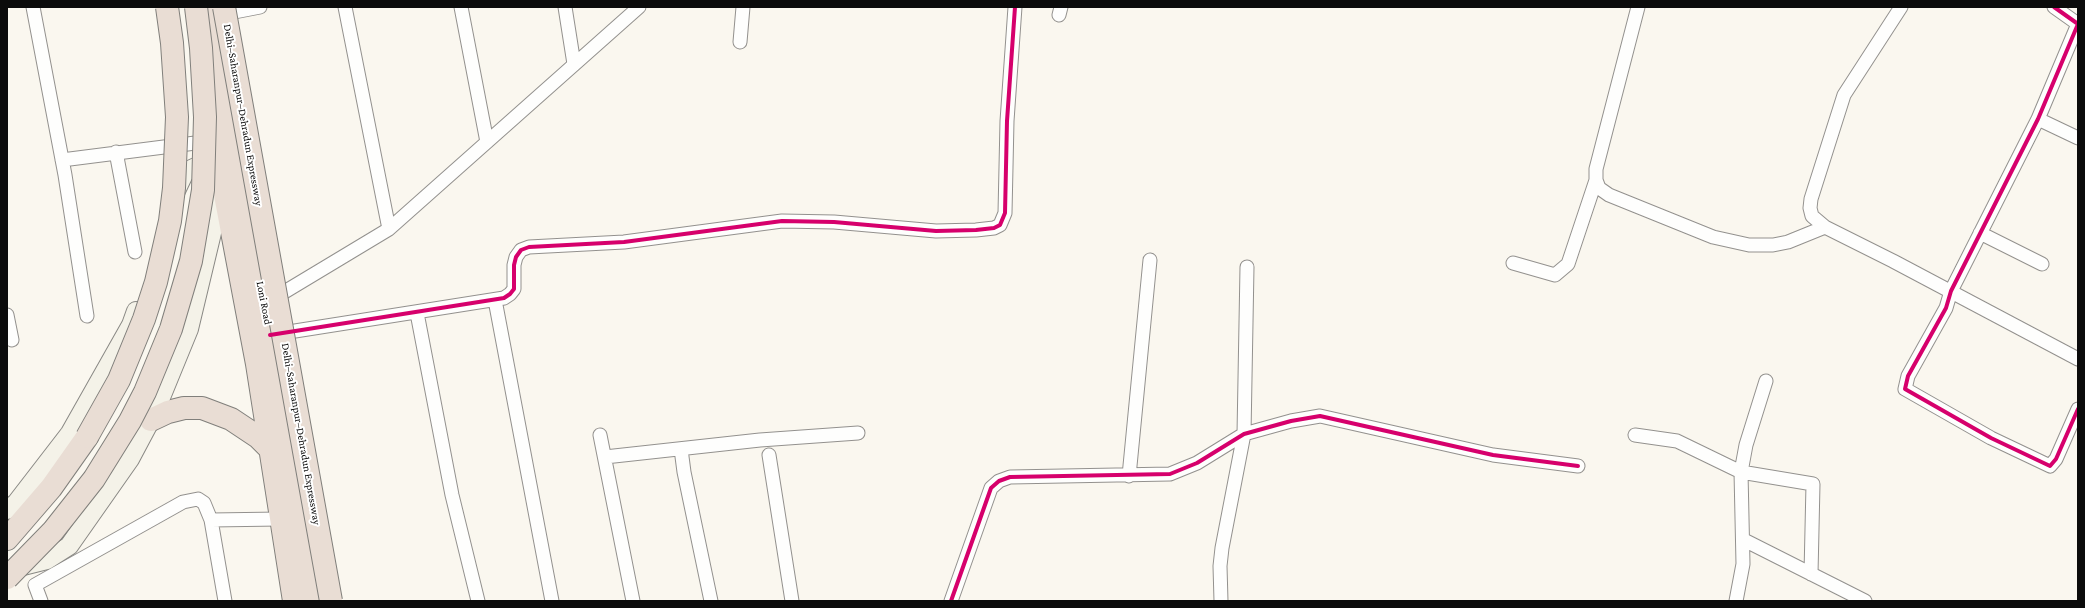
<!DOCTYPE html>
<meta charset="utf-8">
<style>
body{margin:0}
#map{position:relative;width:2085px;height:608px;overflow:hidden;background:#faf7ef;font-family:"Crimson Pro",serif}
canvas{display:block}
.frame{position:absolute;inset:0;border:8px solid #0b0b0b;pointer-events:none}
</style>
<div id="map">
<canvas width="2085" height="608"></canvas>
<div class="frame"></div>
</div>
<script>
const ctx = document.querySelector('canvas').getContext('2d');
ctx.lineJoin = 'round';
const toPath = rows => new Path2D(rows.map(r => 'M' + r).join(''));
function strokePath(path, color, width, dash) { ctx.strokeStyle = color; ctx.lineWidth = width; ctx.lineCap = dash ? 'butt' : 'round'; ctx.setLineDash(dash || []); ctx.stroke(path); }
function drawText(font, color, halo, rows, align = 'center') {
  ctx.font = font + ' "Crimson Pro",serif'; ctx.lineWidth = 4; ctx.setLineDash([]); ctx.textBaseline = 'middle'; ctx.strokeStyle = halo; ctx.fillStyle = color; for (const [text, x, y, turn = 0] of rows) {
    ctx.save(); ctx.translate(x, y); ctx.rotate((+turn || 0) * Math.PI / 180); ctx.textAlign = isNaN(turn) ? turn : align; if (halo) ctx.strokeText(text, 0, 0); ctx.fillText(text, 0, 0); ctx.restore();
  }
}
const street = toPath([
 [33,7,65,175,87,316],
 [345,7,389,229],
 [461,7,487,142],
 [565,7,574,64],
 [1638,7,1596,169,1596,180,1599,188,1609,195,1713,237,1749,245,1773,245,1788,242,1825,227],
 [1901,7,1844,95,1811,199,1810,208,1812,216,1825,227,1893,261,2078,359],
 [2054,7,2078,24,2038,119,1951,291,1946,308,1908,376,1905,389,1991,438,2050,466,2056,459,2078,409],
 [219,15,260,7],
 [1059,15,1061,7],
 [740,42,743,7],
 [2038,119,2078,138],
 [116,152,135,252],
 [62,160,211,141],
 [1980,233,2042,264],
 [1513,263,1555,275,1568,264,1596,180],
 [271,300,389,229,639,7],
 [495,300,552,601],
 [417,313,452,495,478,601],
 [7,315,12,340],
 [276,334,504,298,510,294,514,289,514,265,516,257,521,250,529,247,624,242,782,221,834,222,936,231,976,230,994,228,1000,225,1005,213,1007,121,1015,7],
 [600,435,633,601],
 [1635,435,1677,441,1741,472,1813,484,1811,574],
 [681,449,684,472,711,601],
 [769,455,792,601],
 [605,457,760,440,858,433],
 [1129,476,1150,260],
 [211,520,280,519],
 [1744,540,1865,601],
 [41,601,35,585,183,502,198,499,204,503,211,520,225,601],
 [951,601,991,488,999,481,1010,477,1170,474,1197,463,1244,434,1291,421,1320,416,1493,455,1578,466],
 [1221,601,1220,566,1222,548,1244,434,1247,267],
 [1736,601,1743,564,1741,472,1746,445,1766,381]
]);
const secondary = toPath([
 [175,193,185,172,215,158],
 [7,510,16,503,70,433,131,325,136,311],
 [15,568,47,560,69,546,130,459,155,412,189,329,223,187]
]);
const highway = toPath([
 [208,7,274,354,315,601],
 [209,110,257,364,294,601],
 [151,420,168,412,184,408,202,408,231,419,258,437,269,448],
 [7,539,51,488,87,437]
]);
strokePath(street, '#93918e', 15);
strokePath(secondary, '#898884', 20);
strokePath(highway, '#807f7b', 24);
strokePath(street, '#fefefd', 13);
strokePath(secondary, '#f4f2e8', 18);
strokePath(highway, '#e9ddd4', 22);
const highwayBridge = toPath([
 [224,7,331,601],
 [87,437,119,380,144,319,156,282,170,221,174,188,177,117,172,43,167,7],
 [7,578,53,531,94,479,130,421,145,392,171,329,191,261,203,190,205,117,201,48,196,7]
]);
strokePath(highwayBridge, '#807f7b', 24, []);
strokePath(highwayBridge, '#e9ddd4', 22);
strokePath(toPath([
 [2054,7,2078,24,2038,119,1951,291,1946,308,1908,376,1905,389,1991,438,2050,466,2056,459,2078,409],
 [270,335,504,298,510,294,514,289,514,265,516,257,521,250,529,247,624,242,782,221,834,222,936,231,976,230,994,228,1000,225,1005,213,1007,121,1015,7],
 [951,601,991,488,999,481,1010,477,1170,474,1197,463,1244,434,1291,421,1320,416,1493,455,1578,466]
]), '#d6006c', 4);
drawText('11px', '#0b0b0b', '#fff', [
 ["Delhi–Saharanpur–Dehradun Expressway",243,115,80],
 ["Loni Road",264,303,79],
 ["Delhi–Saharanpur–Dehradun Expressway",301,434,80]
]);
</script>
